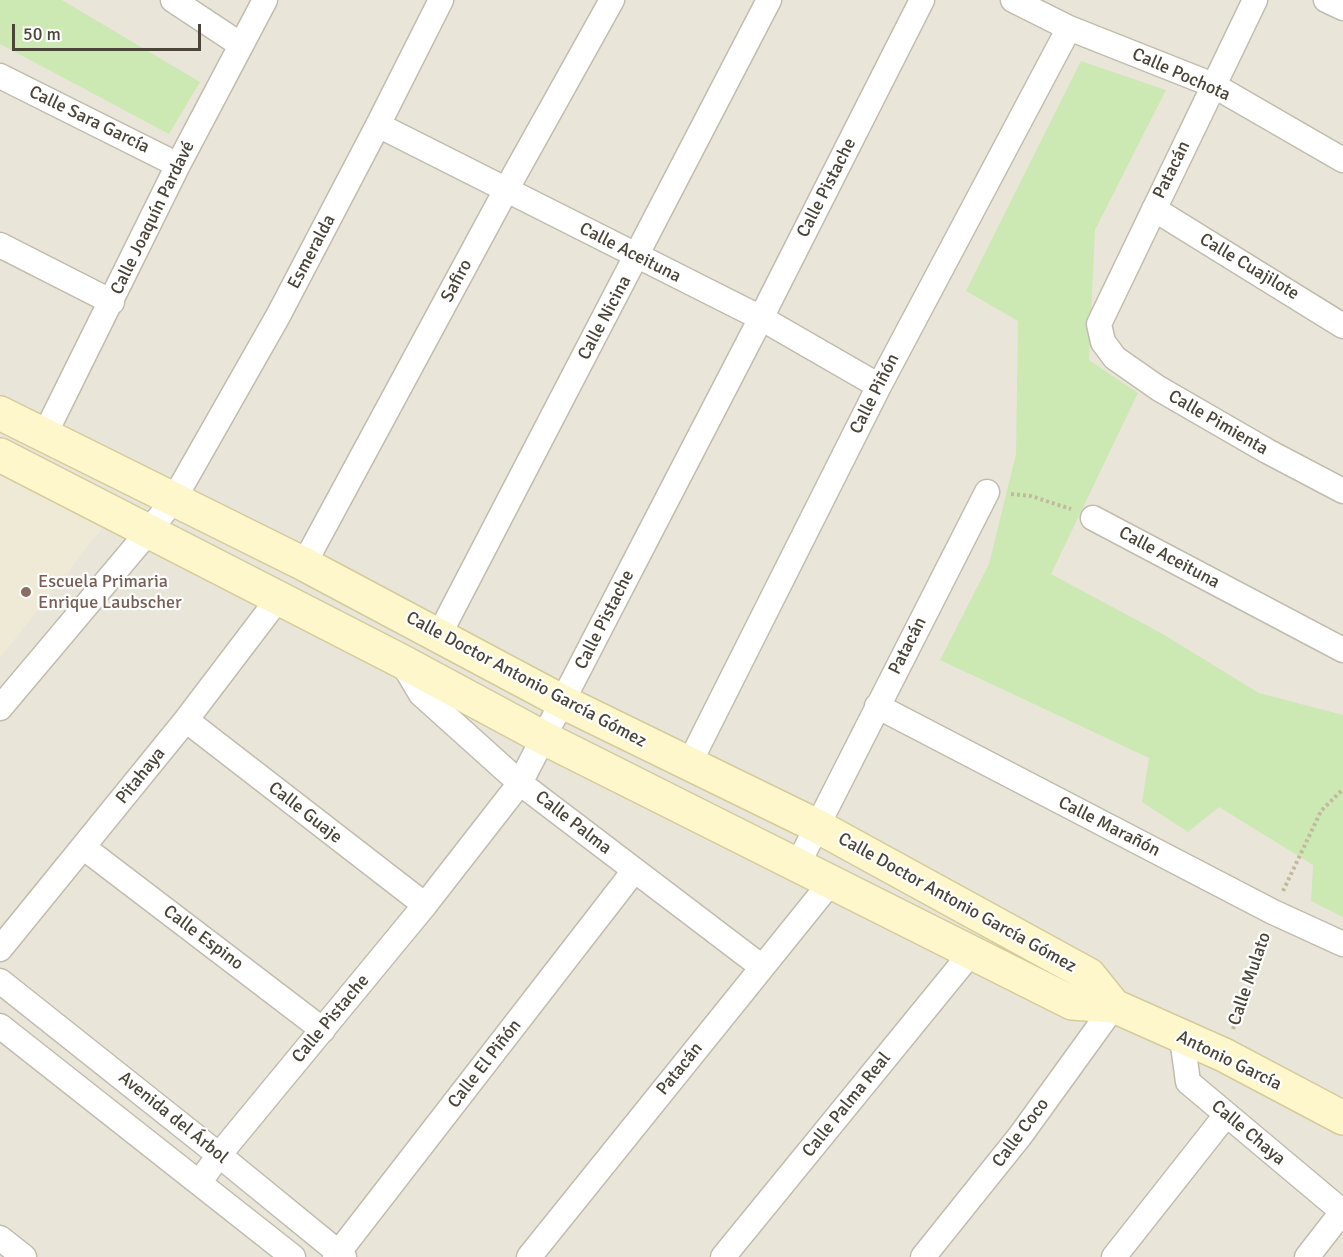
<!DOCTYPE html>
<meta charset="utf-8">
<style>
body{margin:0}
#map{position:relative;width:1343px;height:1257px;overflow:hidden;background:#f5f3eb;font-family:Signika,sans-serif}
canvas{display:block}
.scale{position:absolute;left:12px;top:24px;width:189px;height:27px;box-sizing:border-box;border:3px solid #4a4538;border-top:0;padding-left:8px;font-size:18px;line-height:21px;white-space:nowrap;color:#4a4538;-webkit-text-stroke:4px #fff;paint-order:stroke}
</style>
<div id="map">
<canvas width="1343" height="1257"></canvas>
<div class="scale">50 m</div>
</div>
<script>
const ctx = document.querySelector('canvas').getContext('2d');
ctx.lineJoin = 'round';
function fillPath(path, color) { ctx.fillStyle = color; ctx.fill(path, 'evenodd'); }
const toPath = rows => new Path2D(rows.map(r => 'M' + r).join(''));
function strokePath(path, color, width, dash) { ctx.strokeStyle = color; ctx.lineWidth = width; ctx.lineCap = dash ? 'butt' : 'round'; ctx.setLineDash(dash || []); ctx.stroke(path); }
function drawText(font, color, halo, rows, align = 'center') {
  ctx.font = font + ' Signika,sans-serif'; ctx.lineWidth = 4.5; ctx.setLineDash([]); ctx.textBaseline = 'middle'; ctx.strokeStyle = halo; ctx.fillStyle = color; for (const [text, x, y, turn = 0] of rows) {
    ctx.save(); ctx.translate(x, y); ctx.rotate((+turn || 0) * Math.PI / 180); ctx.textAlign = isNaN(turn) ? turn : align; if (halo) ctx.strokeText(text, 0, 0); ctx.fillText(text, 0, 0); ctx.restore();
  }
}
fillPath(toPath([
 [0,0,1343,0,1343,1257,0,1257]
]), '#e9e6d9');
fillPath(toPath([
 [0,472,104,526,0,658]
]), '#eeead5');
fillPath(toPath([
 [0,0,62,0,200,82,169,134,0,44],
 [1081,61,1166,90,1095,230,1089,360,1138,393,1051,574,1161,633,1259,693,1343,715,1343,917,1311,901,1313,865,1219,807,1188,832,1142,802,1149,758,940,660,989,564,1016,454,1018,321,966,291]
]), '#cce9b4');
const street = toPath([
 [173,0,241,45],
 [1013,0,1069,28,1213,85,1343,160],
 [1255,0,1099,324,1103,342,1115,358,1158,388,1267,451,1343,491],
 [1326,0,1343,8],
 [0,76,178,165],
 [378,125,761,318,879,386],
 [1154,209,1343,326],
 [0,245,112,302],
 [44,436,178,165,265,0],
 [1093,518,1343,650],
 [304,564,506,190,612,0],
 [439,635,769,0],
 [402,662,421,694,520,783,762,967],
 [877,706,1273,912,1343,944],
 [0,708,149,531,174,499,278,316,378,125,441,0],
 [186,720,425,905],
 [689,764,879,386,1069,28],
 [83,847,323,1030],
 [798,864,987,492],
 [0,949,186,720,278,599],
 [0,981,219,1155,344,1257],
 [0,1026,293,1257],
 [1182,1038,1188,1082,1343,1212],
 [199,1183,219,1155,425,905,520,783,761,318,922,0],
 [0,1238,24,1257],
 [335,1257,634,871],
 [529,1257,831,882],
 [723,1257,971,953],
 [923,1257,1020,1136,1114,1006],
 [1114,1257,1226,1115],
 [1307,1257,1342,1212]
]);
const secondary = toPath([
 [0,413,304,564,563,702,817,826,1089,975,1114,1006],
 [0,455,401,661,544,738,1072,1003,1114,1006,1224,1055,1343,1118]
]);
strokePath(street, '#c1bcad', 27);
strokePath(secondary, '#d5cb9a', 36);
strokePath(toPath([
 [1011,494,1031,496,1071,509],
 [1283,891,1321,811,1343,789],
 [1233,1029,1266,934]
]), '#c3ba9e', 4, [3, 3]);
strokePath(street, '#fff', 24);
strokePath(secondary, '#fef7cc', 33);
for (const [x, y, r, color] of [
 [26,592,6,"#8d6e63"]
]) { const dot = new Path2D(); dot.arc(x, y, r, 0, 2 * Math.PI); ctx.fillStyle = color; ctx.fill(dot); strokePath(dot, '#fff', 2); }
drawText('18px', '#4a4538', '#fff', [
 ["Calle Pochota",1181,75,24],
 ["Calle Sara García",89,120,26],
 ["Patacán",1172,170,-64],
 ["Calle Pistache",827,188,-63],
 ["Calle Joaquín Pardavé",153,218,-64],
 ["Esmeralda",312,252,-62],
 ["Calle Aceituna",630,253,27],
 ["Calle Cuajilote",1249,267,31],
 ["Safiro",457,281,-62],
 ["Calle Nicina",605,318,-62],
 ["Calle Piñón",875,394,-63],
 ["Calle Pimienta",1218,423,30],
 ["Calle Aceituna",1169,558,28],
 ["Calle Pistache",605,620,-63],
 ["Patacán",908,646,-63],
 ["Calle Doctor Antonio García Gómez",526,680,28],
 ["Pitahaya",141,776,-51],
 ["Calle Guaje",305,813,38],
 ["Calle Palma",573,823,38],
 ["Calle Marañón",1109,827,27],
 ["Calle Doctor Antonio García Gómez",957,903,29],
 ["Calle Espino",203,938,37],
 ["Calle Mulato",1250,979,-71],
 ["Calle Pistache",331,1019,-50],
 ["Antonio García",1229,1061,26],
 ["Calle El Piñón",485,1064,-52],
 ["Patacán",680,1069,-51],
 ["Calle Palma Real",847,1105,-51],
 ["Avenida del Árbol",173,1118,39],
 ["Calle Coco",1021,1133,-53],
 ["Calle Chaya",1248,1133,40]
]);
drawText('18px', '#785e54', '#fff', [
 ["Escuela Primaria",38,582],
 ["Enrique Laubscher",38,603]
], 'left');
</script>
